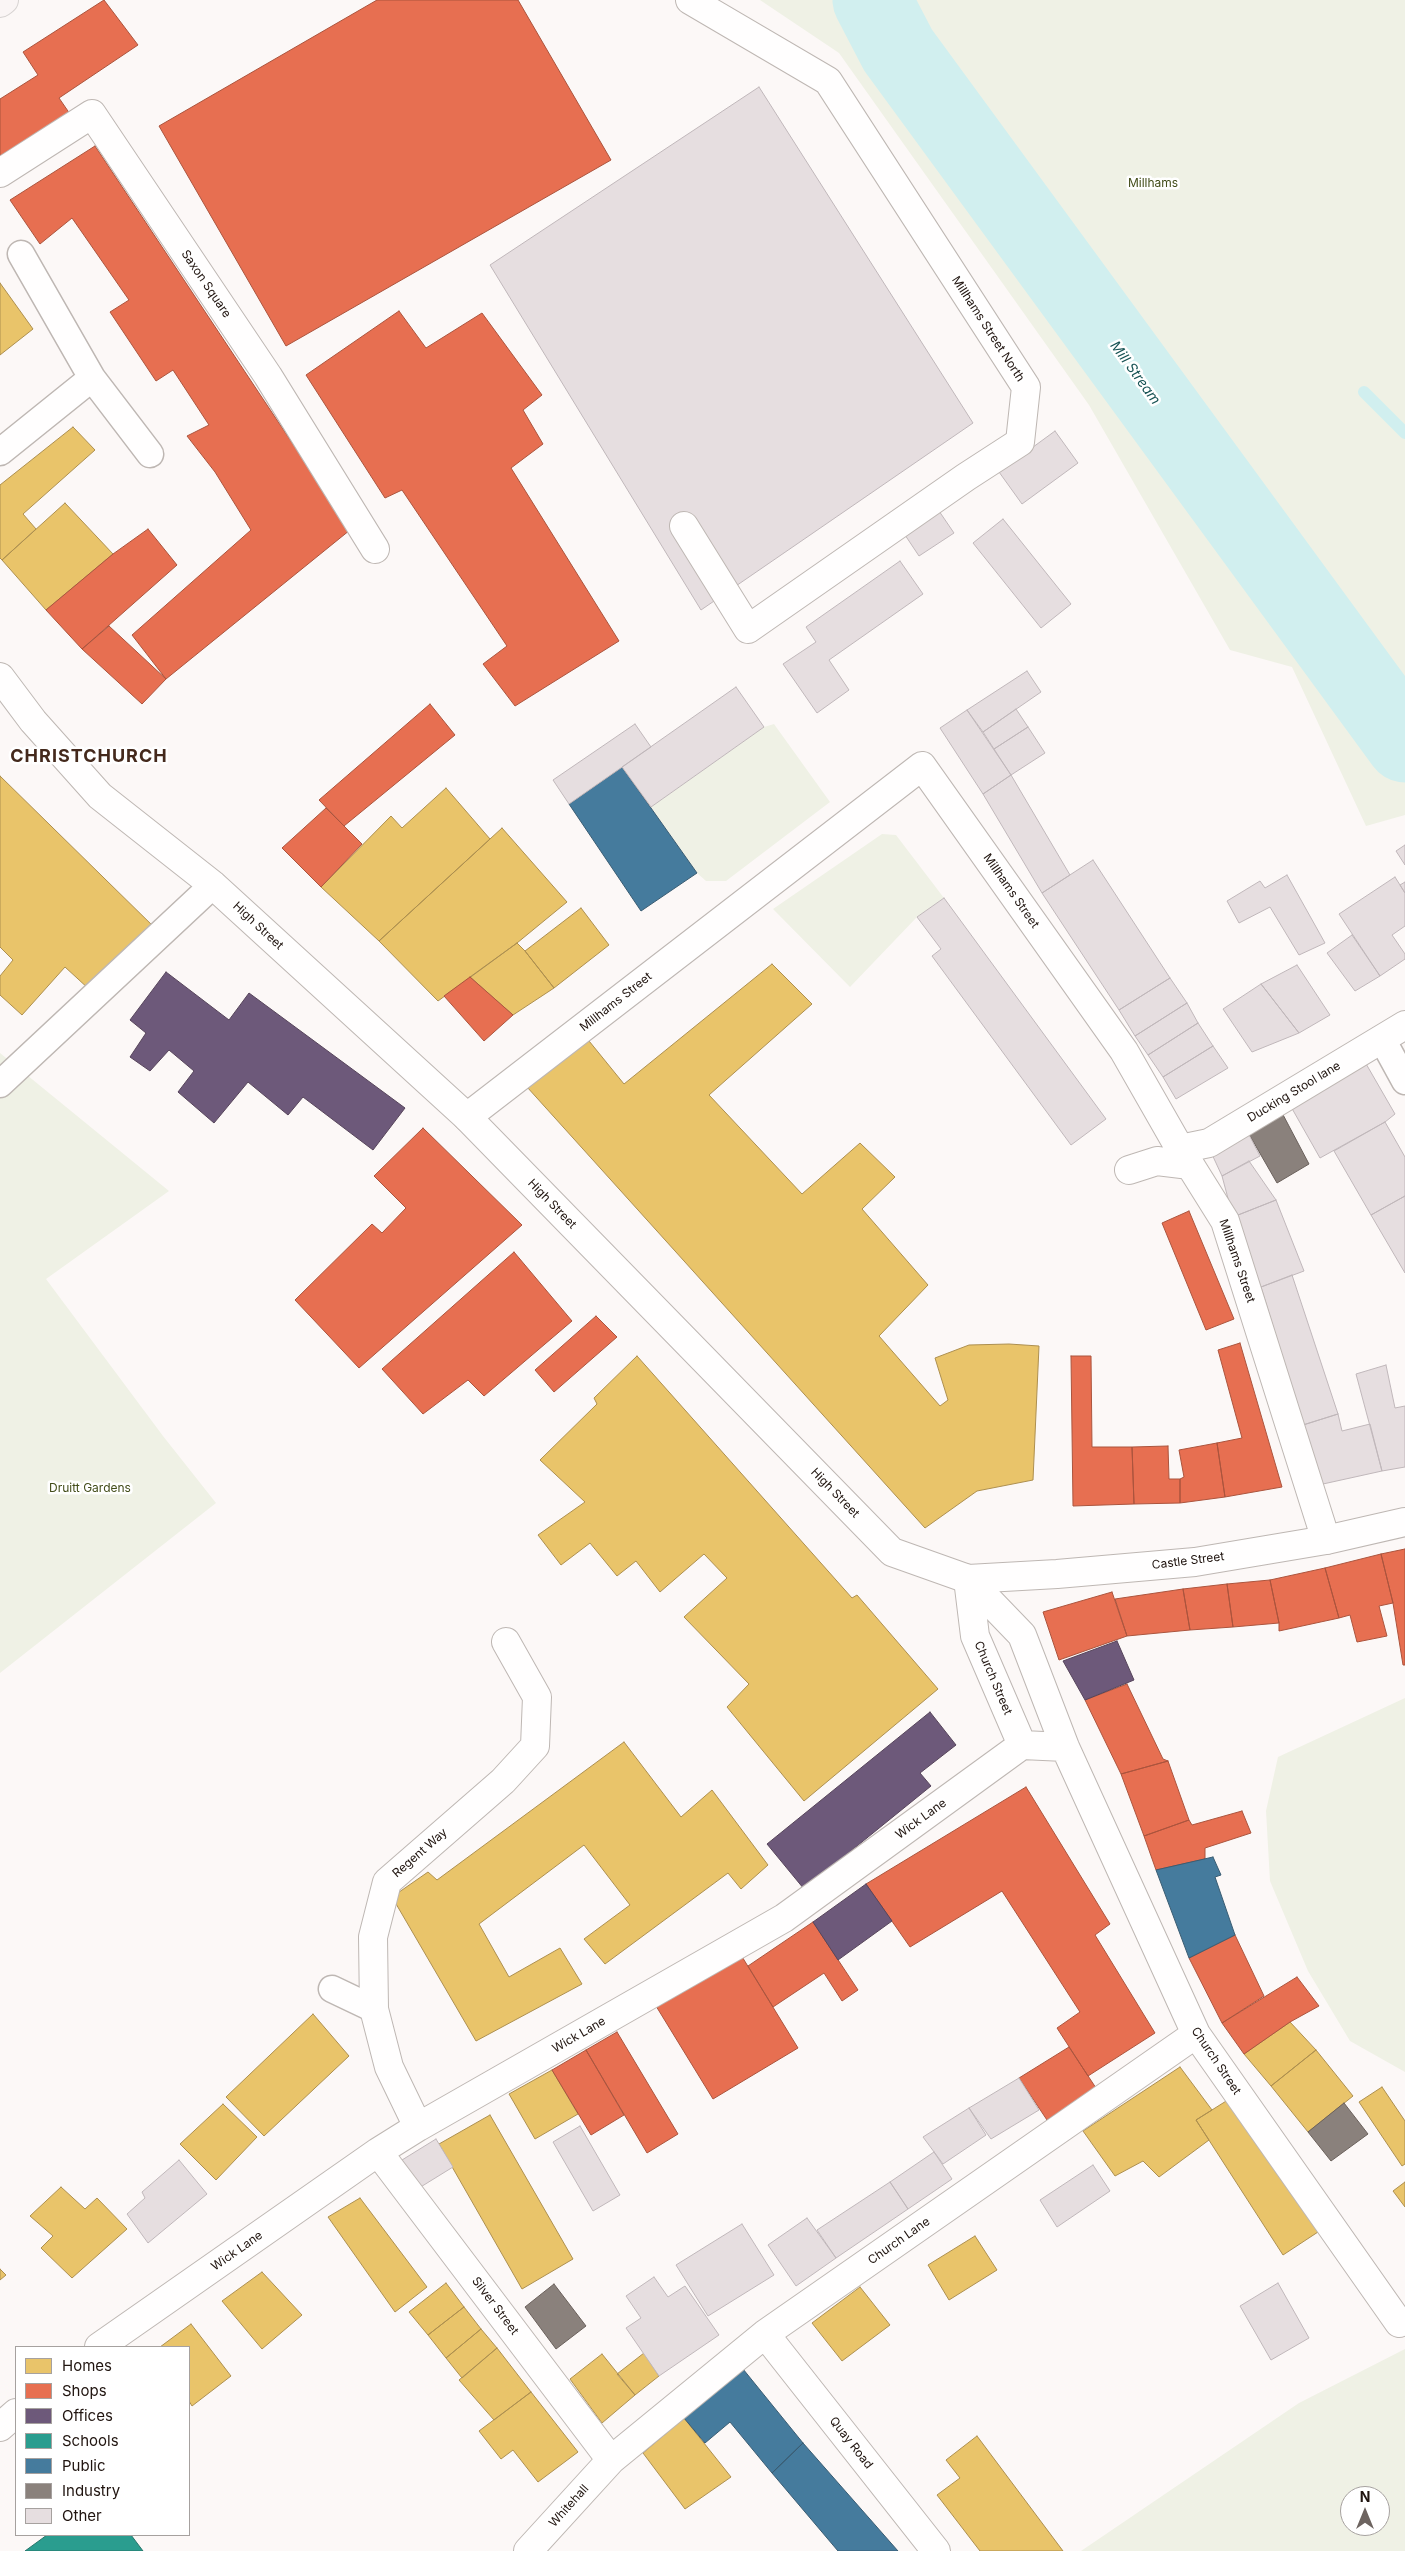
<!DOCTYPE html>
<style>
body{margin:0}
#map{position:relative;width:1405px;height:2551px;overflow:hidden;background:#fcf8f7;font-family:Inter,sans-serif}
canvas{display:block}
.legend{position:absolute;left:15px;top:2346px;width:175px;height:190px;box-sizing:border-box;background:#fff;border:1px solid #a6a19f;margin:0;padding:6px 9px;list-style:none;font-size:15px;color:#20140f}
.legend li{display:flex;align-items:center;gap:10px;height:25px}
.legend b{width:25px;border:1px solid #a6a19f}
.north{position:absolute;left:1340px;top:2486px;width:50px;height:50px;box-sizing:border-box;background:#fff;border:1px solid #a6a19f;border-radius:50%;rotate:0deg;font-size:14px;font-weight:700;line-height:20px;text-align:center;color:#20140f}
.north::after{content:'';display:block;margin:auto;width:18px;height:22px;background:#6d6460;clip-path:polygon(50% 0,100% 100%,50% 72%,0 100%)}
</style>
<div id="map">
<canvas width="1405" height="2551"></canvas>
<ul class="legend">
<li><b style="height:14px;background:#e9c46a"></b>Homes</li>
<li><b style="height:14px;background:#e76f51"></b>Shops</li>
<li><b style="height:14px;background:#6d597a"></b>Offices</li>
<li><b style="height:14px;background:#2a9d8f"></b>Schools</li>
<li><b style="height:14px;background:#457b9d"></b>Public</li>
<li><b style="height:14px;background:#8a817c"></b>Industry</li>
<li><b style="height:14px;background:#e6dee0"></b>Other</li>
</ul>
<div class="north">N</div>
</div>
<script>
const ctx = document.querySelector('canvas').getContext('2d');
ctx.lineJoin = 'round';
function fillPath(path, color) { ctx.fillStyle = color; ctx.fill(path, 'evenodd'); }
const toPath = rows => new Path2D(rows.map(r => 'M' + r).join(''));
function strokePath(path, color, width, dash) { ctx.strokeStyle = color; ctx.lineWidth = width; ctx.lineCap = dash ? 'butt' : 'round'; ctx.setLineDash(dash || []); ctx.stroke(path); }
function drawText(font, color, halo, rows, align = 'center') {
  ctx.font = font + ' Inter,sans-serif'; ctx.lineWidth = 5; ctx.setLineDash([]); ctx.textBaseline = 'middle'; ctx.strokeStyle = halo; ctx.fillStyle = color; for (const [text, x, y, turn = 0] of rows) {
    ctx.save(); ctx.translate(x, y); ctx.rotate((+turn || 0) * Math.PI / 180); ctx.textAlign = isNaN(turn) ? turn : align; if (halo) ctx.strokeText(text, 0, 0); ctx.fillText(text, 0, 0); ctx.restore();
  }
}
fillPath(toPath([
 [760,0,1405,0,1405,815,1366,826,1292,667,1230,650,1089,405,839,53],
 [774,724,830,802,726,881,706,881,697,873,651,807,764,727],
 [882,834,896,835,944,898,917,917,850,987,773,909],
 [0,1053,169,1191,46,1279,163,1436,216,1503,0,1673],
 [1405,1698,1405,2072,1350,2041,1308,1971,1270,1881,1266,1811,1278,1757],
 [1405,2349,1405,2551,1081,2551,1299,2403],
 [1350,2496,1380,2496,1380,2526,1350,2526]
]), '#eff1e5');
const homes = toPath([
 [0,283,33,329,0,355,0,283],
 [73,427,95,450,23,514,36,529,2,560,0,558,0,485,73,427],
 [65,503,113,554,46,610,2,560,65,503],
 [0,776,156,929,90,990,65,967,22,1015,0,995,0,976,13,960,0,947,0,776],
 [446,788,490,839,379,941,321,887,391,816,402,828,446,788],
 [502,828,567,902,517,943,438,1001,379,941,502,828],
 [581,908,609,945,554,988,525,951,581,908],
 [517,943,525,951,554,988,513,1015,470,977,517,943],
 [772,964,812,1004,709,1095,802,1194,860,1143,895,1177,862,1209,928,1285,879,1336,940,1406,948,1400,935,1358,969,1345,1009,1344,1039,1346,1033,1480,977,1491,925,1528,527,1087,585,1036,624,1084,772,964],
 [637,1356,852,1598,857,1595,938,1689,804,1801,727,1707,749,1684,684,1617,727,1578,704,1554,660,1592,636,1561,617,1576,590,1543,561,1565,538,1535,585,1502,540,1460,597,1404,594,1398,637,1356],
 [624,1742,681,1817,712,1790,768,1865,741,1889,728,1873,605,1964,584,1939,630,1905,584,1845,479,1924,509,1977,560,1948,582,1984,476,2041,392,1897,428,1872,437,1880,624,1742],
 [313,2014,349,2056,264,2136,226,2097,313,2014],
 [1290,2022,1316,2050,1271,2086,1244,2054,1290,2022],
 [1316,2050,1353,2096,1308,2132,1271,2086,1316,2050],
 [1180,2067,1212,2110,1196,2120,1209,2140,1159,2177,1143,2161,1115,2176,1083,2131,1180,2067],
 [552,2070,578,2114,535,2139,509,2094,552,2070],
 [1382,2087,1405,2121,1405,2164,1402,2166,1359,2102,1382,2087],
 [1231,2098,1318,2232,1283,2255,1196,2120,1231,2098],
 [223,2104,257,2137,216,2180,180,2144,223,2104],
 [490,2115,573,2259,522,2289,439,2144,490,2115],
 [1405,2182,1405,2207,1393,2191,1405,2182],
 [61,2187,85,2209,97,2198,127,2229,72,2278,41,2248,53,2236,30,2216,61,2187],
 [360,2198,427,2287,395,2312,328,2217,360,2198],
 [975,2236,997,2270,949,2300,928,2265,975,2236],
 [0,2269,6,2275,0,2280,0,2269],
 [262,2272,302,2315,262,2349,222,2301,262,2272],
 [446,2283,464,2307,428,2335,409,2312,446,2283],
 [860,2287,890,2325,842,2361,812,2323,860,2287],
 [464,2307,481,2329,446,2358,428,2335,464,2307],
 [191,2324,231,2376,192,2406,189,2401,189,2347,160,2347,191,2324],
 [481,2329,497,2348,462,2378,446,2358,481,2329],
 [497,2348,531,2392,494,2420,459,2380,497,2348],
 [644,2353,659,2376,635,2395,617,2374,644,2353],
 [602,2354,635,2395,602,2423,570,2379,602,2354],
 [531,2392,578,2452,538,2482,513,2450,501,2459,479,2431,531,2392],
 [684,2418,731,2477,685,2509,643,2453,684,2418],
 [977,2436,1063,2551,980,2551,937,2495,960,2478,946,2460,977,2436]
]);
fillPath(homes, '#e9c46a');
strokePath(homes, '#ad8f4f', 1);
const shops = toPath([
 [104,0,138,45,59,98,70,114,0,157,0,99,38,75,23,52,104,0],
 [377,0,518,0,611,160,286,346,159,126,377,0],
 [95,146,350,530,166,679,132,635,251,530,215,472,187,436,209,425,173,370,156,381,110,312,129,300,72,218,40,244,10,200,95,146],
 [399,311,426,348,482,313,542,395,523,410,543,444,511,468,619,641,515,706,483,664,507,646,402,490,385,498,306,375,399,311],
 [148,529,177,565,82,649,46,610,113,554,148,529],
 [109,626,166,679,142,704,82,649,109,626],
 [430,704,455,735,344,826,319,800,430,704],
 [326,808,362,844,321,887,282,848,326,808],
 [470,977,513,1015,484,1041,444,996,470,977],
 [423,1128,522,1225,359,1368,295,1300,372,1224,382,1233,406,1208,374,1176,423,1128],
 [1189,1211,1234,1319,1206,1330,1162,1223,1189,1211],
 [514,1252,572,1321,484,1396,468,1380,423,1414,382,1369,514,1252],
 [596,1316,617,1337,554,1392,535,1370,596,1316],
 [1240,1343,1282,1487,1225,1497,1217,1443,1242,1438,1218,1350,1240,1343],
 [1071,1356,1091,1356,1092,1447,1132,1447,1134,1504,1073,1506,1071,1356],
 [1217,1443,1225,1497,1180,1503,1180,1479,1184,1477,1179,1450,1217,1443],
 [1168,1446,1169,1479,1180,1479,1180,1503,1134,1504,1132,1447,1168,1446],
 [1405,1549,1405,1665,1403,1665,1393,1603,1381,1554,1405,1549],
 [1381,1554,1393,1603,1379,1606,1387,1636,1357,1642,1350,1615,1339,1618,1325,1568,1381,1554],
 [1325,1568,1339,1618,1279,1631,1279,1623,1270,1580,1325,1568],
 [1270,1580,1279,1623,1233,1627,1227,1584,1270,1580],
 [1227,1584,1233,1627,1190,1630,1183,1589,1227,1584],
 [1183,1589,1190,1630,1127,1636,1115,1599,1183,1589],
 [1112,1592,1127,1636,1059,1660,1043,1612,1112,1592],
 [1127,1684,1163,1759,1168,1761,1121,1774,1085,1700,1127,1684],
 [1168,1761,1189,1820,1144,1836,1121,1774,1168,1761],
 [1026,1787,1110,1924,1095,1935,1155,2033,1088,2076,1057,2028,1080,2012,1002,1891,910,1947,866,1884,1026,1787],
 [1242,1811,1251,1833,1205,1848,1205,1859,1156,1870,1144,1836,1189,1820,1192,1825,1242,1811],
 [813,1922,858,1990,842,2001,824,1973,773,2007,748,1966,813,1922],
 [1235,1935,1264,1996,1222,2023,1189,1958,1235,1935],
 [741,1955,798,2048,713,2099,656,2006,741,1955],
 [1297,1977,1319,2006,1290,2022,1244,2054,1222,2023,1297,1977],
 [617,2032,678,2134,647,2153,586,2050,617,2032],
 [1069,2047,1096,2088,1047,2120,1019,2078,1069,2047],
 [586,2050,624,2115,591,2135,552,2070,586,2050]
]);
fillPath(shops, '#e76f51');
strokePath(shops, '#ab543d', 1);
const offices = toPath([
 [166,972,229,1020,249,993,405,1108,373,1150,303,1097,288,1115,248,1082,214,1123,178,1092,194,1071,169,1050,150,1071,130,1057,146,1033,130,1020,166,972],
 [1117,1641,1134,1680,1085,1700,1063,1661,1117,1641],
 [930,1712,956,1745,920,1773,931,1786,804,1889,767,1844,930,1712],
 [866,1884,892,1921,838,1960,813,1922,866,1884]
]);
fillPath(offices, '#6d597a');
strokePath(offices, '#56445a', 1);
const schools = toPath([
 [47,2535,131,2535,143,2551,25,2551,47,2535]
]);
fillPath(schools, '#2a9d8f');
strokePath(schools, '#277469', 1);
const public = toPath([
 [622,767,697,873,641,911,569,804,622,767],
 [1213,1857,1221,1875,1215,1877,1235,1935,1189,1958,1156,1870,1213,1857],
 [743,2369,803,2443,772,2473,730,2422,705,2443,684,2418,743,2369],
 [803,2443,898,2551,838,2551,772,2473,803,2443]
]);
fillPath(public, '#457b9d');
strokePath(public, '#3a5c72', 1);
const industry = toPath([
 [1280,1109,1309,1164,1277,1183,1246,1129,1280,1109],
 [1344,2103,1368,2134,1331,2161,1308,2132,1344,2103],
 [554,2284,586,2326,556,2349,525,2307,554,2284]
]);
fillPath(industry, '#8a817c');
strokePath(industry, '#6a605b', 1);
strokePath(toPath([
 [1364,392,1405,433]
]), '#d1efef', 12);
strokePath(toPath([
 [872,0,898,50,1405,743]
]), '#d1efef', 79);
const building = toPath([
 [759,87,973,423,701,610,490,265,759,87],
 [1055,431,1078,463,1022,504,999,472,1055,431],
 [939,511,954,533,919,556,905,535,939,511],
 [1003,519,1071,604,1041,628,973,543,1003,519],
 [900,561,923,594,829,660,849,690,817,713,783,664,816,642,806,627,900,561],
 [1027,671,1041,692,983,732,967,710,1027,671],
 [736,687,764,727,651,807,622,767,736,687],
 [1016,709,1028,727,994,749,983,732,1016,709],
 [967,710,1011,775,983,794,940,728,967,710],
 [635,724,651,747,569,804,553,780,635,724],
 [1028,727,1045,753,1011,775,994,749,1028,727],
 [1011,775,1070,875,1042,893,983,794,1011,775],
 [1405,845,1405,865,1396,851,1405,845],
 [1093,860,1170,978,1119,1010,1042,893,1093,860],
 [1287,875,1325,943,1299,955,1270,907,1239,923,1227,901,1260,881,1265,888,1287,875],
 [1395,877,1405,893,1405,926,1392,935,1405,954,1405,959,1380,976,1339,914,1395,877],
 [1405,882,1405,893,1400,885,1405,882],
 [944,898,1106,1119,1071,1145,932,956,941,949,917,917,944,898],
 [1352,935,1380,976,1355,991,1327,953,1352,935],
 [1297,965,1330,1015,1299,1033,1261,984,1297,965],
 [1170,978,1187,1003,1135,1036,1119,1010,1170,978],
 [1261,984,1299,1033,1252,1052,1223,1009,1261,984],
 [1187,1003,1198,1023,1148,1055,1135,1036,1187,1003],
 [1198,1023,1213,1046,1163,1077,1148,1055,1198,1023],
 [1213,1046,1228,1068,1176,1099,1163,1077,1213,1046],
 [1365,1062,1395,1114,1385,1122,1320,1158,1290,1105,1365,1062],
 [1385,1122,1405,1157,1405,1196,1371,1215,1334,1151,1385,1122],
 [1246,1129,1260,1156,1222,1176,1210,1150,1246,1129],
 [1249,1161,1276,1200,1233,1217,1222,1176,1249,1161],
 [1405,1196,1405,1273,1371,1215,1405,1196],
 [1276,1200,1304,1271,1261,1287,1233,1217,1276,1200],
 [1292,1275,1338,1414,1303,1425,1261,1287,1292,1275],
 [1386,1365,1395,1408,1405,1406,1405,1467,1382,1471,1356,1374,1386,1365],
 [1338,1414,1342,1431,1370,1424,1382,1471,1323,1484,1303,1425,1338,1414],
 [1019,2078,1039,2110,991,2139,969,2108,1019,2078],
 [969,2108,986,2135,943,2164,923,2137,969,2108],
 [580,2126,620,2195,593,2211,553,2142,580,2126],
 [436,2139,453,2167,419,2188,402,2160,436,2139],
 [934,2152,952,2179,908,2209,890,2182,934,2152],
 [179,2160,207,2194,148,2243,127,2214,145,2198,142,2192,179,2160],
 [1093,2165,1110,2191,1057,2227,1040,2200,1093,2165],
 [890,2182,908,2209,836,2258,817,2230,890,2182],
 [807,2218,836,2258,796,2286,768,2245,807,2218],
 [742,2224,774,2275,708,2316,676,2265,742,2224],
 [654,2277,668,2297,685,2286,719,2335,659,2376,626,2328,641,2318,626,2296,654,2277],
 [1278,2283,1309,2338,1271,2360,1240,2306,1278,2283]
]);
fillPath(building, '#e6dee0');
strokePath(building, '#c0b7ba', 1);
const service = toPath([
 [21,254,92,378,150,454],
 [0,452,92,378],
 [1382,1039,1405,1081],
 [0,1084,213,885],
 [332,1989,374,2009]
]);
const pedestrian = toPath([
 [0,173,92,114,268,376,375,549]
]);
const minor = toPath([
 [684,526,748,629,966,477,1020,442,1026,387,828,81,690,0],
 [467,1117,922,766,1124,1051,1180,1149,1225,1221,1326,1540],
 [1180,1149,1209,1143,1405,1025],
 [1129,1170,1157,1161,1190,1165],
 [968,1579,1022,1635,1065,1747,1196,2034,1399,2323],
 [968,1579,975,1636,1022,1745],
 [418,2127,389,2067,374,2009,373,1937,387,1882,503,1781,535,1746,537,1697,506,1642],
 [378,2152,611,2460],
 [765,2334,936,2551],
 [99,2347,378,2152,418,2127,784,1918,1022,1745,1065,1747],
 [0,2427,16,2413],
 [528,2551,611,2460,765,2334,1196,2034]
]);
const tertiary = toPath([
 [0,677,33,721,100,796,213,885,467,1117,892,1552,968,1579,1057,1574,1195,1562,1326,1540,1405,1522]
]);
const primary = toPath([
 [0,3,4,0]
]);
strokePath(service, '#beb7b3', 29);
strokePath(pedestrian, '#beb7b3', 30);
strokePath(minor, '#beb7b3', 30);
strokePath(tertiary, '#beb7b3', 30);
strokePath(primary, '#d6d2d1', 30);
strokePath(service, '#fffefe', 26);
strokePath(pedestrian, '#fffefe', 28);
strokePath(minor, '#fffefe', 28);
strokePath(tertiary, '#fffefe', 28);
strokePath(primary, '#faf5f5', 28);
drawText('12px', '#434d1a', '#fff', [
 ["Millhams",1153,183],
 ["Druitt Gardens",90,1488]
]);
drawText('12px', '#20140f', '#fff', [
 ["Saxon Square",206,284,56],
 ["Millhams Street North",988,329,57],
 ["Millhams Street",1011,891,55],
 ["High Street",258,926,43],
 ["Millhams Street",616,1002,-38],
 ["Ducking Stool lane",1294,1092,-31],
 ["High Street",552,1204,46],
 ["Millhams Street",1237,1261,71],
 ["High Street",835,1493,46],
 ["Castle Street",1188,1561,-7],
 ["Church Street",993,1678,67],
 ["Wick Lane",921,1819,-36],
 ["Regent Way",420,1853,-41],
 ["Wick Lane",579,2035,-30],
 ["Church Street",1216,2061,56],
 ["Church Lane",899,2241,-35],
 ["Wick Lane",237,2251,-35],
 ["Silver Street",495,2306,53],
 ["Quay Road",851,2443,52],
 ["Whitehall",569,2506,-48]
]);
drawText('italic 14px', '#175354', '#fff', [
 ["Mill Stream",1135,373,54]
]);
ctx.letterSpacing = '1px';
drawText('bold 18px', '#44291c', '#fff', [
 ["CHRISTCHURCH",89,757]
]);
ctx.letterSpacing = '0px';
</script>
